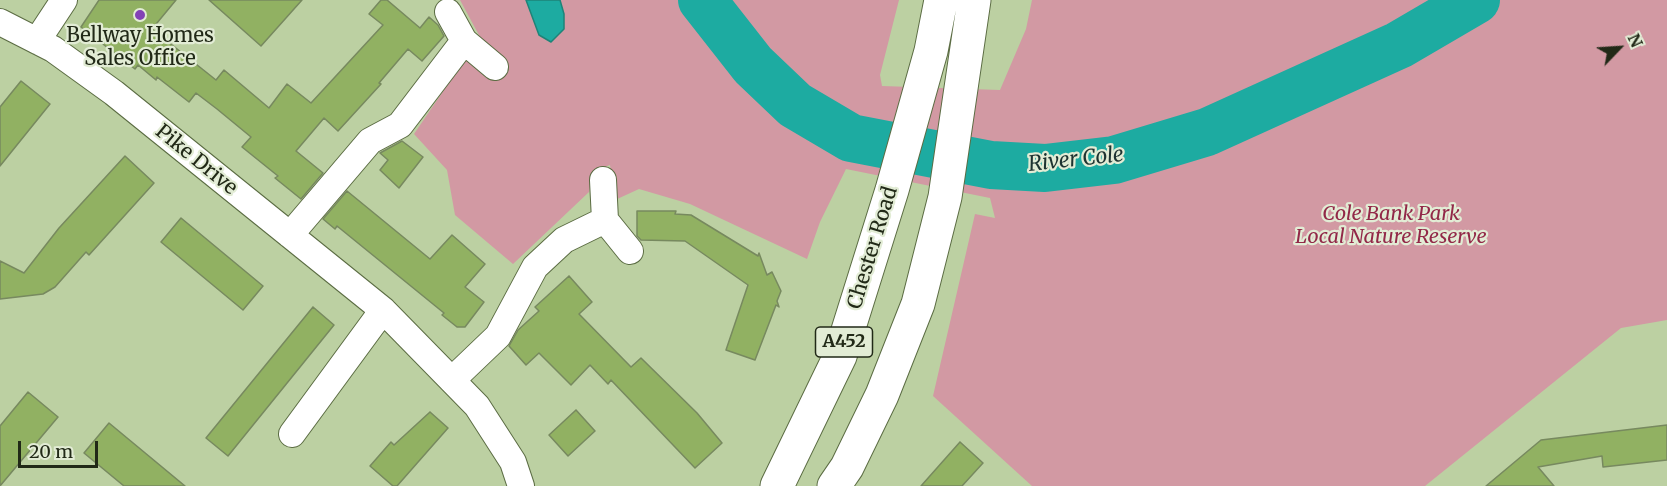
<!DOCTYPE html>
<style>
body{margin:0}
#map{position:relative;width:1667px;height:486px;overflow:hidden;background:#bcd0a2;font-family:Merriweather,serif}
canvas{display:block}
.north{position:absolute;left:1589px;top:18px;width:60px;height:60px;-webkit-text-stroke:4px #e2ecd5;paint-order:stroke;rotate:65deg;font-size:16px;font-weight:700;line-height:24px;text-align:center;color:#212917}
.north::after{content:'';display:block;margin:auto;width:21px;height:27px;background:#212917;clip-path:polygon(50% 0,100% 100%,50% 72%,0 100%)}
.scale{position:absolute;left:18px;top:441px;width:80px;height:27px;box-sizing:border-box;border:3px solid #212917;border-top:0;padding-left:8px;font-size:18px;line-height:21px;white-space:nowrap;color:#212917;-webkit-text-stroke:4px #e2ecd5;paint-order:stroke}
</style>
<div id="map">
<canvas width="1667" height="486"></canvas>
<div class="north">N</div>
<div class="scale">20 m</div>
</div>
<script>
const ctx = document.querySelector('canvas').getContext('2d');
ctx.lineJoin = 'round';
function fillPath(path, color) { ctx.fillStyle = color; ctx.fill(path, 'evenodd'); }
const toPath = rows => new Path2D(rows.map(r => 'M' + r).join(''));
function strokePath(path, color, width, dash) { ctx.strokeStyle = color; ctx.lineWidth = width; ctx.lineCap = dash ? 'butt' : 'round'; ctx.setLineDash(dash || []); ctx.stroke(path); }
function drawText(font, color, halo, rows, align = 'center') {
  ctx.font = font + ' Merriweather,serif'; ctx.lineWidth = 4.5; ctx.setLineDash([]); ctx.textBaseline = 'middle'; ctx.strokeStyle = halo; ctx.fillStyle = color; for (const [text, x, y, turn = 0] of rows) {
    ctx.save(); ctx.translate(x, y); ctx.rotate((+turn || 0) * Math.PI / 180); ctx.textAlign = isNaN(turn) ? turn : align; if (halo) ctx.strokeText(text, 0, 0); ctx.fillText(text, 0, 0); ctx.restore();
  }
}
fillPath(toPath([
 [460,0,899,0,880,75,882,86,1000,90,1026,29,1032,0,1667,0,1667,320,1621,328,1425,486,1032,486,933,396,975,214,995,218,990,198,846,169,820,222,807,259,690,204,639,189,615,200,610,165,594,171,589,192,513,264,455,215,447,170,414,134,480,37]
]), '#d299a3');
const water = toPath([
 [526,0,560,0,564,14,564,29,551,42,539,35,526,0]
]);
fillPath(water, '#1daba1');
strokePath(water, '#1e8478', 1.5);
strokePath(toPath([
 [702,0,753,65,795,105,851,138,991,165,1045,168,1114,160,1207,132,1399,45,1476,0]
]), '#1daba1', 48);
const building = toPath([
 [99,0,176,0,152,29,216,80,224,70,269,108,287,84,311,103,383,25,369,14,381,0,387,0,420,28,429,17,438,25,444,36,422,61,408,49,379,83,381,84,338,131,324,118,296,151,323,173,301,199,275,178,278,176,242,147,251,137,217,109,196,93,189,102,157,77,156,80,138,65,135,69,81,27,99,0],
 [209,0,302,0,261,46,209,0],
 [21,81,50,104,0,166,0,107,21,81],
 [402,141,423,157,399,188,380,170,388,160,380,153,402,141],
 [125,156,154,183,89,255,86,252,55,287,43,294,0,299,0,261,24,273,59,228,125,156],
 [347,191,430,259,452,235,485,264,465,287,484,302,465,327,457,327,442,315,444,313,337,226,335,229,323,219,347,191],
 [637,211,676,211,675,214,691,215,758,256,759,253,767,275,772,272,781,291,777,301,779,307,776,305,755,360,726,350,748,285,685,241,641,240,637,236,637,211],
 [181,218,263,286,243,310,161,242,181,218],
 [569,276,592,302,579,314,631,367,641,358,697,413,722,443,695,468,611,380,608,384,590,365,571,385,539,353,526,365,509,346,518,330,539,311,535,307,569,276],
 [313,307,334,325,228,456,206,438,313,307],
 [28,392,58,417,0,486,0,426,28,392],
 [576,410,595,431,568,456,549,435,576,410],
 [430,412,448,428,397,486,393,486,370,466,391,442,394,445,430,412],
 [109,423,185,486,124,486,84,453,109,423],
 [1667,425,1667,460,1603,467,1602,456,1538,467,1554,486,1486,486,1541,440,1667,425],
 [960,442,983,463,962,486,921,486,960,442]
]);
fillPath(building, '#91b162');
strokePath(building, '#77895f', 1.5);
const street = toPath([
 [448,12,464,41,495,67],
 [0,22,53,49,114,93,383,310,477,406,513,462,521,486],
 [37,41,64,0],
 [603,180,605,220,630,251],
 [290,235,370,141,400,125,464,41],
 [453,379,498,336,535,267,564,240,605,220],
 [292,434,383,310]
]);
const highway = toPath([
 [777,486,840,356,892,190,931,51,941,0],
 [834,486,847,467,882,395,918,304,945,197,974,0]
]);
strokePath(street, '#5b6c43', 28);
strokePath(highway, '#5b6c43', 35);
strokePath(street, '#fff', 26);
strokePath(highway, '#fff', 33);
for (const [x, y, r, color] of [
 [140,15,6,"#8342b6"]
]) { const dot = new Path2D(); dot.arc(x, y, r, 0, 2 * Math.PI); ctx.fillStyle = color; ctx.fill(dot); strokePath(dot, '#e2ecd5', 2); }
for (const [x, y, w] of [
 [844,342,57]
]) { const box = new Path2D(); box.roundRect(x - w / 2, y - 15, w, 30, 4.5); ctx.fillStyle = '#e2ecd5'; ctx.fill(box); strokePath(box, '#212917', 1.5); }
drawText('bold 18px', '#212917', null, [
 ["A452",844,342]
]);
drawText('20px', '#212917', '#e2ecd5', [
 ["Bellway Homes",140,36],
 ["Sales Office",140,59]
]);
drawText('20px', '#212917', '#e2ecd5', [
 ["Pike Drive",196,160,39],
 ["Chester Road",873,248,-73]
]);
drawText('italic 20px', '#922848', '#e2ecd5', [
 ["Cole Bank Park",1391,214],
 ["Local Nature Reserve",1391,237]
]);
drawText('italic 21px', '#1d3331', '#e2ecd5', [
 ["River Cole",1076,160,-6]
]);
</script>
